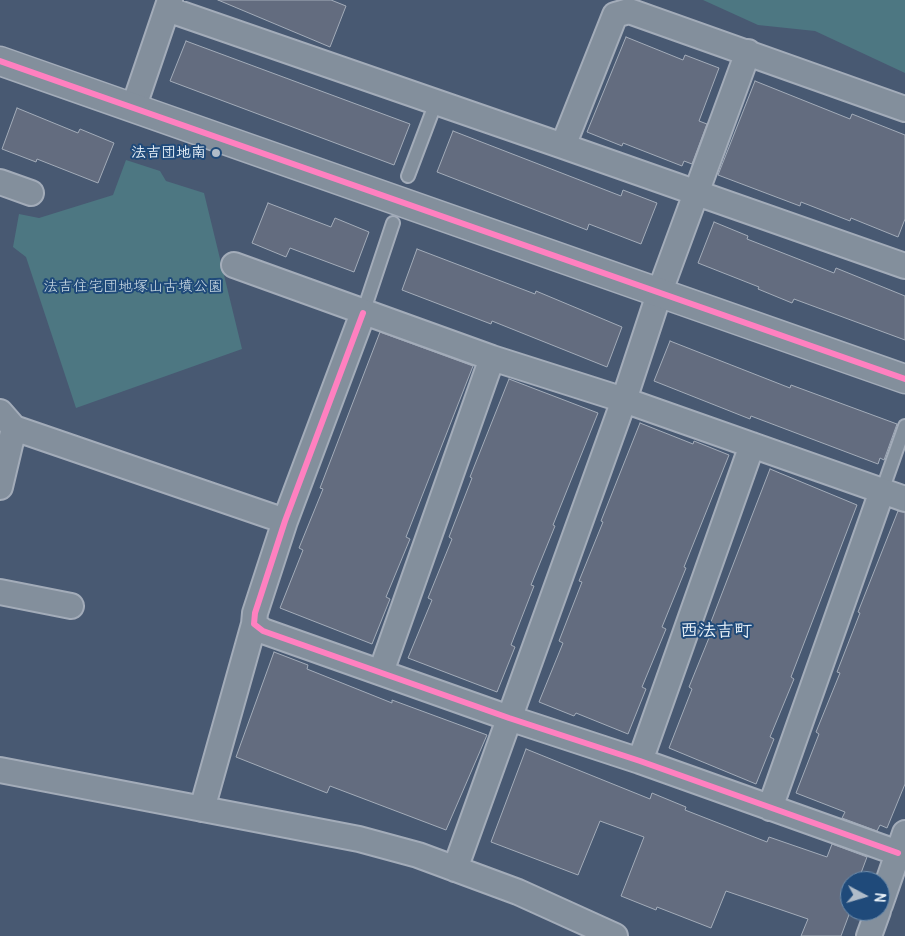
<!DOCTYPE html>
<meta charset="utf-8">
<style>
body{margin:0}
#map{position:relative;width:905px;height:936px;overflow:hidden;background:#485972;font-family:Pangolin,sans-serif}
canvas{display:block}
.north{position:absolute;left:840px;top:871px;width:50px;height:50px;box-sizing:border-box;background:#1f4a7a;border:1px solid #6f8dac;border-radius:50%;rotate:96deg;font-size:14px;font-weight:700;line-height:20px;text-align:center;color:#e8f1f8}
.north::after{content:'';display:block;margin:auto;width:18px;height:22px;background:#b0bcc9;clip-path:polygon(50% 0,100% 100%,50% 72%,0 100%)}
</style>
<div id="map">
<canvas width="905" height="936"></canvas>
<div class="north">N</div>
</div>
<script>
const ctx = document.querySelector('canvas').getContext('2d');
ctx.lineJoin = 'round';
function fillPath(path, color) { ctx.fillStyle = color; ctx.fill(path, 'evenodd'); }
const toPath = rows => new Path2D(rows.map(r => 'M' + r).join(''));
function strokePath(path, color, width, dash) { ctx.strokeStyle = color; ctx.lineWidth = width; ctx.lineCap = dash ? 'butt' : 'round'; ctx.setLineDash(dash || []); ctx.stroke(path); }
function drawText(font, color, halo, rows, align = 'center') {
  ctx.font = font + ' Pangolin,"Klee One",sans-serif'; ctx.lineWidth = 4; ctx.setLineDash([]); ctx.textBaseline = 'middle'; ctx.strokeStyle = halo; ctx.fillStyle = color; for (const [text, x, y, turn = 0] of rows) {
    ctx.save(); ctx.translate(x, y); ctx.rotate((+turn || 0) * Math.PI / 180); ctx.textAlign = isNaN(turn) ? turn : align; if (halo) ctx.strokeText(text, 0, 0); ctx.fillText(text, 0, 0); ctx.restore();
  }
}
fillPath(toPath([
 [703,0,905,0,905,73,815,31,758,25],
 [126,160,160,171,166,181,204,193,242,349,76,408,26,257,13,247,19,214,39,218,113,195]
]), '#4d7782');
const building = toPath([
 [218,0,331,0,346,6,330,47,218,0],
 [626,37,683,60,685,55,719,68,699,121,707,124,692,164,684,161,682,166,623,143,622,146,587,132,626,37],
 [186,41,410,124,394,165,170,81,186,41],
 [755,81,850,119,852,114,905,135,905,219,898,237,851,218,850,221,801,202,800,206,718,175,755,81],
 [17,108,78,133,80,129,114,143,98,183,37,159,36,162,2,149,17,108],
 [453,131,621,196,623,190,657,203,641,244,589,224,587,230,437,172,453,131],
 [268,203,331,227,335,218,369,232,354,272,290,248,286,257,252,243,268,203],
 [714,222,748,236,747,239,834,273,836,268,905,296,905,340,794,299,792,303,758,289,759,287,698,263,714,222],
 [417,249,535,294,536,291,622,327,607,367,492,321,491,324,402,290,417,249],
 [380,332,473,366,406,537,410,539,386,597,390,599,372,644,280,608,303,550,299,548,323,489,320,488,380,332],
 [670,341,790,388,791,385,897,424,884,460,880,458,878,464,751,416,750,419,654,381,670,341],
 [509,379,598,413,553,525,555,526,531,585,534,586,511,645,515,647,497,692,408,658,432,600,428,598,452,539,449,537,472,478,470,477,509,379],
 [640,423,693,444,694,441,729,455,684,567,686,568,662,627,666,629,642,687,646,689,628,734,576,713,574,716,539,702,563,643,559,641,582,582,579,581,603,522,601,521,640,423],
 [770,469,857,505,791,677,794,679,770,737,774,739,756,784,669,748,692,689,689,687,713,628,709,627,770,469],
 [898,511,905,512,905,784,887,828,880,825,877,831,842,818,845,812,796,793,819,734,816,732,840,673,837,672,860,613,858,612,898,511],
 [274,652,308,665,307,669,392,703,392,700,487,735,446,830,330,786,327,793,236,757,274,652],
 [526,749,650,799,652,793,686,807,685,810,767,842,769,837,827,857,832,844,867,857,858,881,850,881,850,912,841,936,801,936,808,919,726,891,711,928,657,907,656,910,621,896,644,837,600,821,578,875,491,842,526,749]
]);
fillPath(building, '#636c7f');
strokePath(building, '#a3acb9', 1);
const service = toPath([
 [408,176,436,102],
 [363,313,393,223],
 [882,491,905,426]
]);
const minor = toPath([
 [167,9,563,146,615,15,629,11,905,109],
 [134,106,170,0],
 [563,146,905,266],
 [0,182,31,193],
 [234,265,492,358,624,400,905,499],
 [363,313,285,521,255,613,254,624,263,631,509,718,640,761,898,853],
 [0,412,14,428,285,521],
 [0,487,14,428],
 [0,592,71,606],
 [381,672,492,358],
 [640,761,752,445],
 [0,770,359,839,418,855,518,892,615,936],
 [770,808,882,491],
 [202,809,254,624],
 [455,869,624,400,660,291,748,52],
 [880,905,905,833],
 [869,936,878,911]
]);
const tertiary = toPath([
 [0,61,905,379]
]);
strokePath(service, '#a3acb9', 16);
strokePath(minor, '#a3acb9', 28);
strokePath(tertiary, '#a3acb9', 31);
strokePath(service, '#838f9c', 12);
strokePath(minor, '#838f9c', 24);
strokePath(tertiary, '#838f9c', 28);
strokePath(toPath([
 [0,61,905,379],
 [363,313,285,521,255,613,254,624,263,631,509,718,640,761,898,853]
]), '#ff80c0', 6);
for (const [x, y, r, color] of [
 [216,153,5,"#b0bcc9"]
]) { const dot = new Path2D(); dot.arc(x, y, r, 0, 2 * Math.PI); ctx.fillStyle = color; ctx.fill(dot); strokePath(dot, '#1f4a7a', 2); }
drawText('bold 15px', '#e8f1f8', '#1f4a7a', [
 ["法吉団地南",206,153]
], 'right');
drawText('15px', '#d1dfe7', '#1f4a7a', [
 ["法吉住宅団地塚山古墳公園",133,287]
]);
drawText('bold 18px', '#e8f1f8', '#1f4a7a', [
 ["西法吉町",716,631]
]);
</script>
